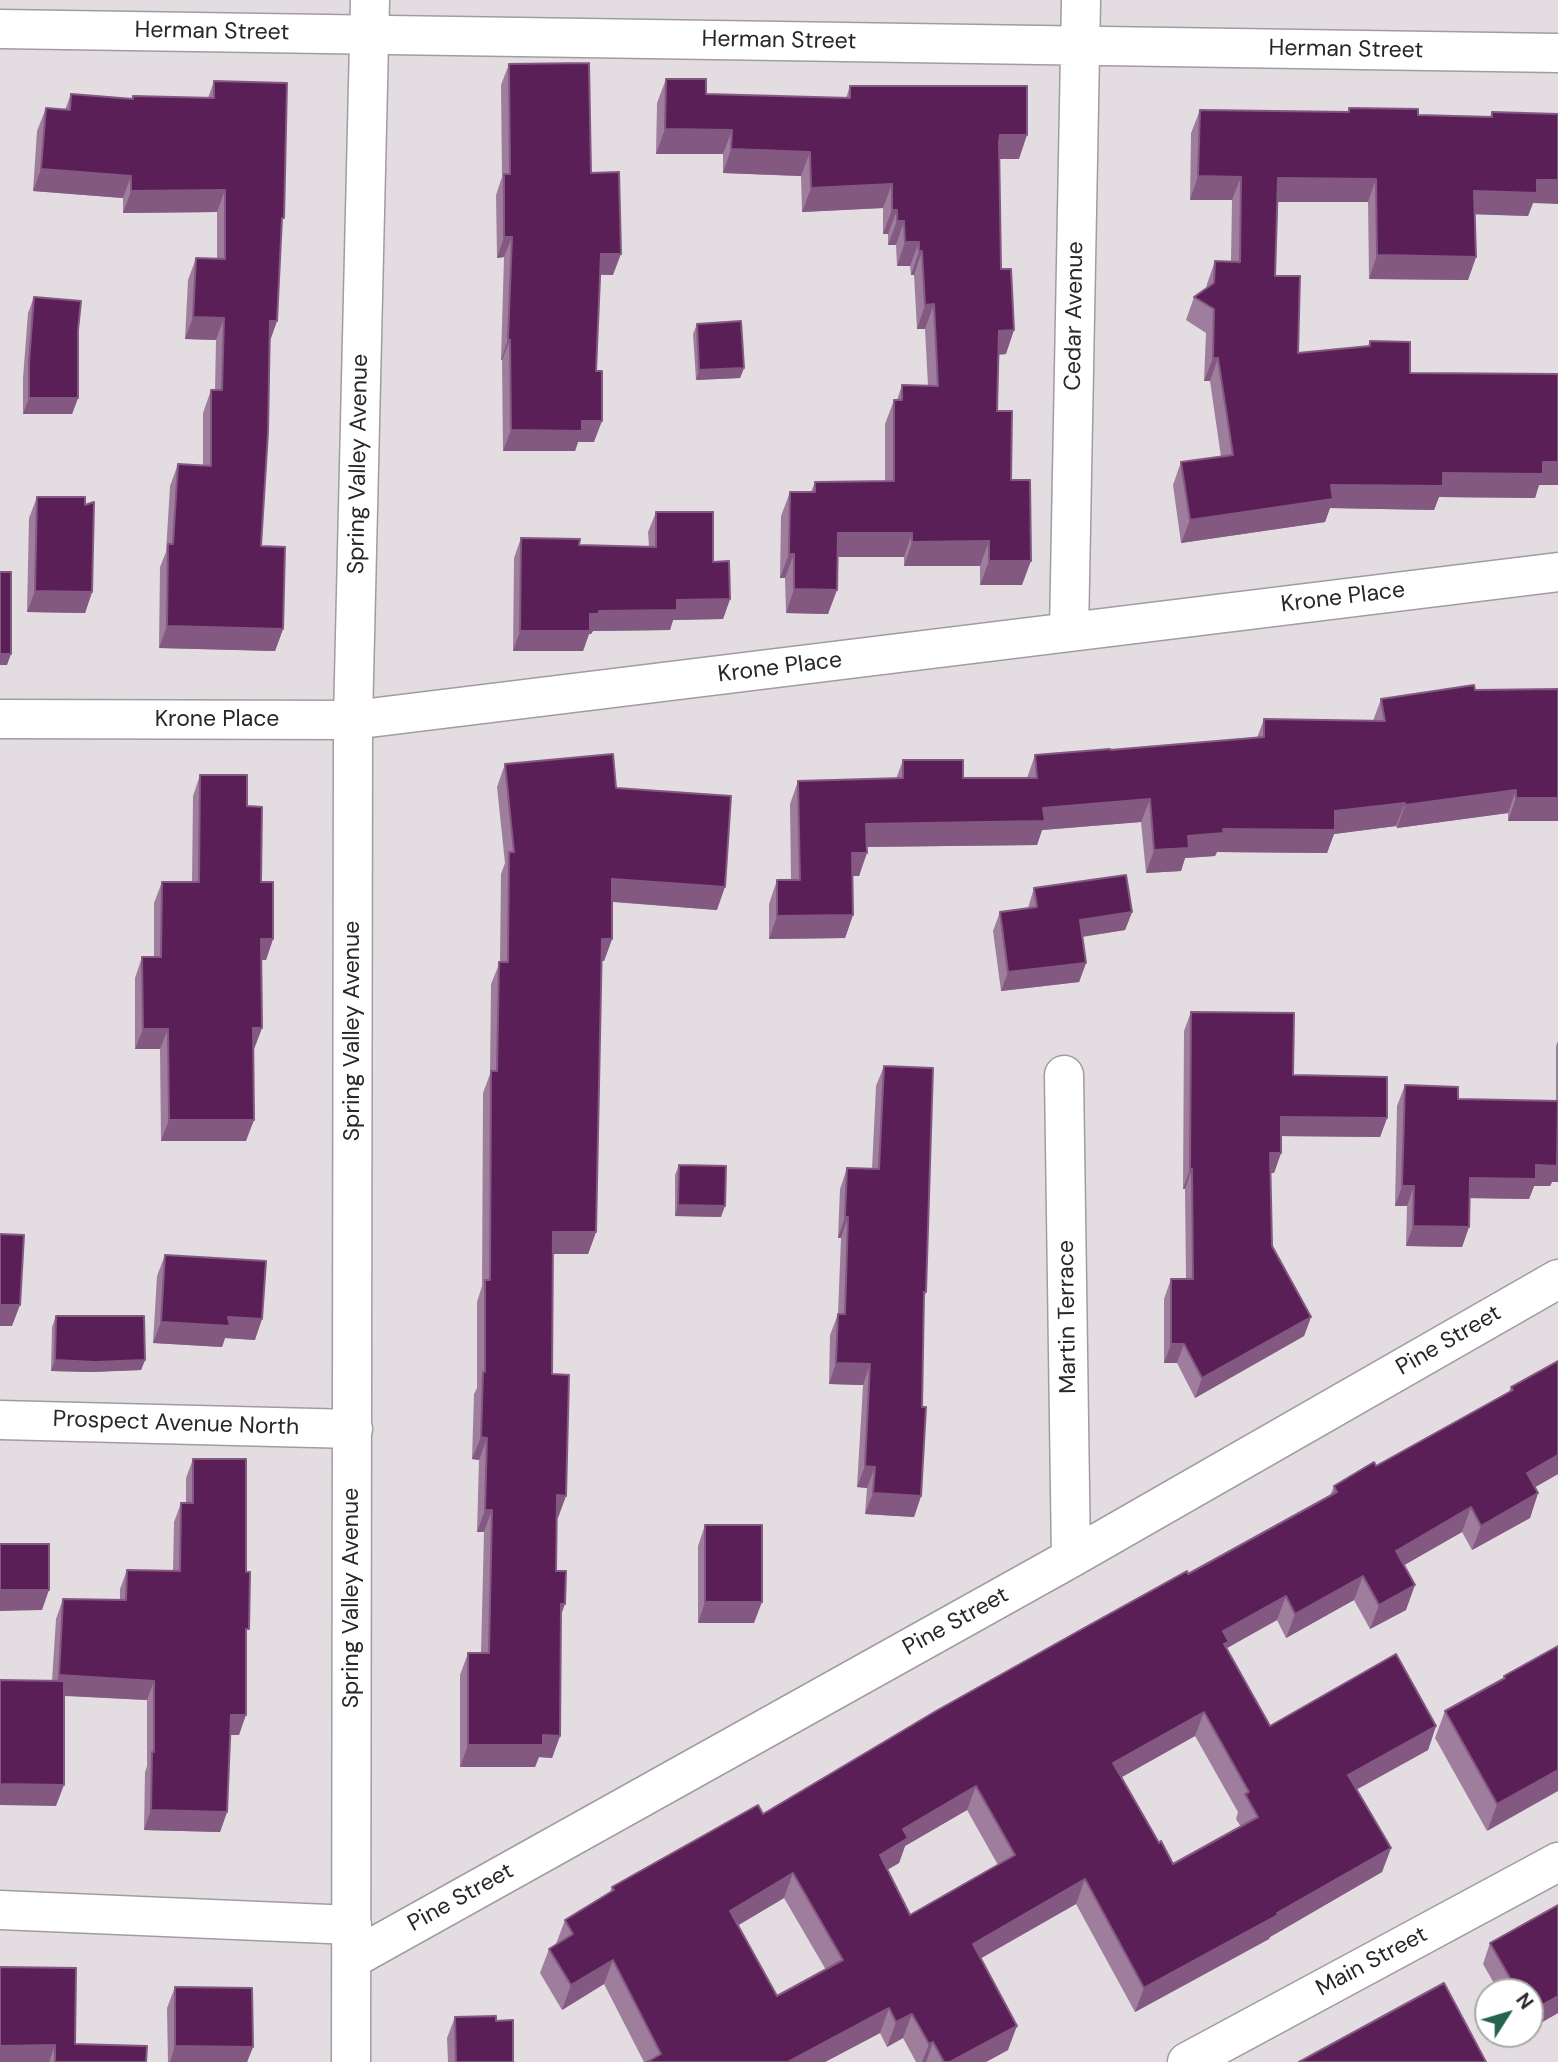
<!DOCTYPE html>
<style>
body{margin:0}
#map{position:relative;width:1558px;height:2062px;overflow:hidden;background:#e3dde2;font-family:"DM Sans",sans-serif}
canvas{display:block}
.north{position:absolute;left:1474px;top:1978px;width:70px;height:70px;box-sizing:border-box;background:#fff;border:2px solid #a9a8a9;border-radius:50%;rotate:53deg;font-size:19px;font-weight:700;line-height:28px;text-align:center;color:#282628}
.north::after{content:'';display:block;margin:auto;width:24px;height:32px;background:#266450;clip-path:polygon(50% 0,100% 100%,50% 72%,0 100%)}
</style>
<div id="map">
<canvas width="1558" height="2062"></canvas>
<div class="north">N</div>
</div>
<script>
const ctx = document.querySelector('canvas').getContext('2d');
ctx.lineJoin = 'round';
const toPath = rows => new Path2D(rows.map(r => 'M' + r).join(''));
function strokePath(path, color, width, dash) { ctx.strokeStyle = color; ctx.lineWidth = width; ctx.lineCap = dash ? 'butt' : 'round'; ctx.setLineDash(dash || []); ctx.stroke(path); }
function fillPath(path, color) { ctx.fillStyle = color; ctx.fill(path, 'evenodd'); }
function drawText(font, color, halo, rows, align = 'center') {
  ctx.font = font + ' "DM Sans",sans-serif'; ctx.lineWidth = 7; ctx.setLineDash([]); ctx.textBaseline = 'middle'; ctx.strokeStyle = halo; ctx.fillStyle = color; for (const [text, x, y, turn = 0] of rows) {
    ctx.save(); ctx.translate(x, y); ctx.rotate((+turn || 0) * Math.PI / 180); ctx.textAlign = isNaN(turn) ? turn : align; if (halo) ctx.strokeText(text, 0, 0); ctx.fillText(text, 0, 0); ctx.restore();
  }
}
const street = toPath([
 [0,29,1558,53],
 [1069,632,1081,0],
 [0,719,353,720,1558,572],
 [1064,1075,1071,1558],
 [0,1420,353,1429],
 [0,1910,352,1925],
 [352,1959,1071,1558,1558,1279]
]);
const secondary = toPath([
 [351,2062,353,720,370,0],
 [1187,2062,1558,1862]
]);
strokePath(street, '#a19ca1', 41);
strokePath(secondary, '#a19ca1', 41);
strokePath(street, '#fff', 38);
strokePath(secondary, '#fff', 38);
fillPath(toPath([
 [509,64,591,173,613,275,600,275,594,442,578,442,575,451,503,451,502,360,501,360,504,257,497,258,496,195,502,177,501,85],
 [666,79,706,94,846,98,850,86,1019,159,999,159,1001,269,1006,354,998,355,997,411,1011,480,1022,585,980,585,980,566,904,566,904,557,838,557,828,614,786,613,785,578,780,578,781,516,790,492,811,492,815,482,885,481,885,424,894,400,897,400,902,385,928,386,925,329,917,329,914,275,911,275,910,266,897,266,896,245,888,245,888,234,883,234,883,208,802,212,801,176,723,173,723,154,656,154,657,103],
 [214,81,281,225,277,321,270,341,261,546,283,629,275,651,159,648,160,567,166,552,170,486,178,464,203,465,203,413,211,390,215,390,216,340,185,339,188,280,196,258,217,259,217,212,123,213,123,198,33,191,37,131,46,108,65,110,71,94,132,99,133,96,208,98],
 [1349,108,1418,115,1490,117,1492,112,1533,203,1528,216,1475,214,1476,257,1468,280,1369,279,1368,202,1278,202,1275,276,1298,353,1368,346,1370,341,1410,373,1558,374,1558,485,1539,485,1535,498,1439,497,1434,510,1330,508,1325,522,1181,543,1173,485,1181,462,1221,457,1210,381,1204,381,1206,333,1186,320,1194,297,1206,289,1207,284,1215,261,1231,261,1232,200,1190,200,1191,133,1200,110,1348,112],
 [34,297,78,330,78,398,72,414,23,414,23,378,28,313],
 [697,324,744,368,740,378,696,380,693,334],
 [37,497,85,505,92,592,85,613,27,612,29,518],
 [656,512,713,562,730,599,723,619,673,620,670,630,593,631,591,634,589,634,583,651,513,651,514,558,521,538,579,545,649,547,648,532],
 [1558,689,1558,821,1508,821,1508,813,1397,828,1396,826,1334,834,1327,853,1217,852,1215,856,1185,858,1181,871,1146,873,1141,822,1042,830,1037,845,867,847,859,876,852,876,853,915,845,938,769,939,769,904,777,880,791,880,790,804,798,781,896,779,903,760,963,778,1027,778,1035,755,1110,750,1257,738,1264,719,1373,721,1381,699,1475,690],
 [505,764,616,788,717,910,612,902,612,939,604,961,601,961,596,1232,588,1254,553,1254,552,1374,558,1518,557,1518,556,1571,561,1616,560,1736,552,1758,539,1757,535,1767,460,1767,460,1675,468,1653,481,1653,484,1532,477,1532,479,1460,472,1459,474,1394,477,1388,477,1302,482,1286,483,1093,490,1074,491,984,500,962,501,874,505,863,497,787],
 [200,775,247,806,261,882,273,939,266,960,261,960,262,1028,254,1049,253,1049,246,1141,161,1141,160,1049,135,1049,135,978,142,957,154,957,154,903,162,882,192,882,193,796],
 [1034,888,1132,912,1125,930,1082,937,1086,963,1079,982,1001,991,993,931,1000,912,1028,908],
 [1191,1012,1293,1075,1387,1118,1380,1137,1281,1136,1281,1153,1274,1173,1270,1173,1272,1246,1311,1317,1304,1336,1195,1398,1177,1363,1164,1363,1164,1299,1171,1279,1186,1279,1185,1189,1183,1189,1184,1031],
 [1558,1041,1558,1182,1552,1182,1550,1186,1534,1186,1529,1199,1470,1198,1469,1227,1462,1247,1406,1246,1407,1206,1395,1206,1397,1106,1405,1085,1458,1099,1556,1101,1556,1046],
 [884,1066,926,1292,924,1298,921,1496,914,1517,865,1514,867,1488,857,1487,863,1385,829,1384,830,1335,838,1314,841,1238,838,1238,840,1189,847,1168,872,1169,876,1086],
 [679,1165,721,1217,675,1216,675,1175],
 [165,1255,255,1340,225,1338,222,1347,153,1343,157,1276],
 [56,1316,145,1360,141,1370,91,1372,51,1371,52,1327],
 [1558,1361,1558,1474,1535,1487,1538,1493,1530,1518,1472,1550,1462,1532,1404,1565,1406,1610,1370,1629,1354,1600,1286,1638,1277,1620,1227,1648,1270,1726,1436,1726,1428,1750,1356,1790,1391,1848,1382,1872,1270,1937,1269,1939,1135,2012,1076,1904,981,1958,1008,2050,986,2062,916,2062,903,2038,887,2047,880,2033,825,2062,644,2062,604,1984,562,2010,540,1973,549,1949,556,1944,565,1920,610,1892,612,1887,763,1814,1188,1574,1330,1496,1334,1486,1376,1466,1509,1392,1511,1387],
 [1195,1736,1238,1812,1236,1819,1241,1827,1173,1864,1159,1843,1122,1777],
 [967,1810,998,1865,910,1915,887,1870,899,1863,905,1846],
 [784,1898,826,1970,777,1996,738,1925],
 [193,1459,246,1638,239,1735,230,1735,227,1812,220,1832,144,1830,145,1772,147,1766,147,1700,64,1696,56,1806,52,1681,56,1619,63,1599,120,1600,120,1589,127,1570,173,1571,174,1522,181,1503,186,1503,186,1478],
 [705,1525,754,1623,698,1623,698,1546],
 [1558,1646,1487,1831,1435,1738,1445,1711,1503,1679,1504,1676],
 [1558,1905,1558,2013,1530,2029,1530,1992,1499,1992,1483,1964,1490,1943],
 [0,1967,75,2044,146,2062,0,2062],
 [175,1987,253,2047,247,2062,168,2062,167,2008],
 [455,2017,496,2021,513,2062,448,2062,447,2038]
]), '#9e7e9c');
fillPath(toPath([
 [665,129,732,130,723,154,656,154],
 [1000,135,1027,135,1019,159,991,159],
 [731,149,810,152,801,176,723,173],
 [41,169,131,176,123,198,33,191],
 [1198,176,1241,177,1232,200,1190,200],
 [1278,178,1376,179,1368,202,1270,202],
 [1537,180,1558,180,1558,204,1533,203,1528,216,1466,214,1474,191],
 [892,184,883,208,802,212,811,188],
 [225,190,217,212,123,213,131,191],
 [892,210,897,210,888,234,883,234],
 [897,221,904,221,896,245,888,245],
 [504,237,512,237,504,257,497,258],
 [905,242,919,242,910,266,897,266],
 [919,251,922,251,914,275,911,275],
 [601,254,621,254,613,275,593,274],
 [1377,255,1476,257,1468,280,1369,279],
 [934,304,925,329,917,329,925,305],
 [193,317,224,318,216,340,185,339],
 [270,321,277,321,269,343],
 [1014,330,1006,354,990,355,999,331],
 [508,339,510,340,502,360,501,360],
 [1213,358,1218,358,1210,381,1204,381],
 [744,368,740,378,696,380,699,370],
 [29,398,78,398,72,414,23,414],
 [582,421,602,421,594,442,578,442,575,451,503,451,511,430],
 [1543,462,1558,462,1558,485,1539,485,1535,498,1439,497,1434,510,1330,508,1325,522,1181,543,1190,520,1331,485],
 [838,533,912,533,904,557,830,557],
 [989,541,980,566,904,566,912,542],
 [789,554,794,554,785,578,780,578],
 [989,561,1031,561,1022,585,980,585],
 [794,589,837,590,828,614,786,613],
 [35,591,92,592,85,613,27,612],
 [730,599,723,619,673,620,670,630,593,631,591,634,589,634,583,651,513,651,520,631,590,614,599,611,677,600],
 [167,626,283,629,275,651,159,648],
 [0,654,11,654,7,665,0,665],
 [1516,790,1508,813,1397,828,1405,805],
 [1516,798,1558,798,1558,821,1508,821],
 [1150,799,1141,822,1042,830,1037,845,858,847,866,824],
 [1405,803,1396,826,1334,834,1327,853,1217,852,1215,856,1185,858,1181,871,1146,873,1154,850,1188,836,1335,811],
 [852,853,867,853,859,876,843,876],
 [612,879,725,887,717,910,604,901],
 [1132,912,1125,930,1073,938,1080,920],
 [853,915,845,938,769,939,777,916],
 [261,939,273,939,266,960,254,960],
 [602,939,612,939,604,961,594,961],
 [1086,963,1079,982,1001,991,1008,972],
 [253,1028,262,1028,254,1049,246,1049],
 [143,1029,168,1029,160,1049,135,1049],
 [1281,1117,1387,1118,1380,1137,1274,1136],
 [169,1120,254,1120,246,1141,161,1141],
 [1270,1153,1281,1153,1274,1173,1263,1173],
 [1558,1162,1558,1182,1552,1182,1550,1186,1534,1186,1529,1199,1463,1198,1470,1178],
 [1190,1169,1192,1169,1185,1189,1183,1189],
 [1402,1186,1414,1186,1407,1206,1395,1206],
 [678,1205,725,1206,721,1217,675,1216],
 [845,1217,848,1217,841,1238,838,1238],
 [1413,1226,1469,1227,1462,1247,1406,1246],
 [553,1232,596,1232,588,1254,545,1254],
 [0,1305,20,1305,12,1326,0,1326],
 [228,1317,262,1319,255,1340,225,1338,222,1347,153,1343,161,1322],
 [1311,1317,1304,1336,1195,1398,1202,1378],
 [1171,1344,1184,1344,1177,1363,1164,1363],
 [55,1360,145,1360,141,1370,91,1372,51,1371],
 [836,1363,870,1364,863,1385,829,1384],
 [481,1437,487,1438,479,1460,472,1459],
 [1558,1454,1558,1474,1518,1497,1527,1473],
 [865,1466,875,1467,867,1488,857,1487],
 [873,1493,921,1496,914,1517,865,1514],
 [1538,1493,1530,1518,1472,1550,1481,1526],
 [557,1495,566,1496,558,1518,549,1517],
 [1471,1507,1462,1532,1387,1575,1396,1551],
 [485,1510,492,1510,484,1532,477,1532],
 [1363,1576,1354,1600,1286,1638,1295,1614],
 [1415,1585,1406,1610,1370,1629,1379,1605],
 [0,1590,49,1590,42,1610,0,1611],
 [1286,1596,1277,1620,1227,1648,1220,1666,1223,1631],
 [705,1602,762,1602,754,1623,698,1623],
 [561,1604,565,1604,557,1626],
 [59,1675,154,1681,147,1700,52,1695],
 [1204,1712,1195,1736,1104,1787,1113,1763],
 [231,1715,246,1715,239,1735,224,1735],
 [1436,1726,1428,1750,1339,1799,1348,1775],
 [543,1735,560,1736,552,1758,539,1757,535,1767,460,1767,468,1745],
 [1558,1770,1558,1791,1487,1831,1497,1804],
 [0,1784,64,1785,56,1806,0,1805],
 [976,1786,967,1810,905,1846,899,1863,871,1879,880,1855,903,1829],
 [151,1810,227,1812,220,1832,144,1830],
 [1391,1848,1382,1872,1270,1937,1269,1939,1135,2012,1144,1988],
 [793,1873,784,1898,722,1935,730,1911],
 [1085,1879,1076,1904,964,1968,973,1944],
 [613,1960,604,1984,562,2010,571,1985],
 [1558,1996,1558,2013,1530,2029,1530,2012],
 [889,2008,880,2033,825,2062,788,2062],
 [912,2014,903,2038,887,2047,896,2022],
 [1017,2026,1008,2050,986,2062,950,2062],
 [933,2042,926,2062,922,2062,929,2044],
 [55,2045,49,2062,0,2062,0,2046],
 [175,2046,253,2047,247,2062,170,2062]
]), '#835881');
const building = toPath([
 [589,63,591,173,619,172,621,254,601,254,596,371,602,371,602,421,582,421,582,431,511,430,510,340,508,339,512,237,504,237,504,174,510,174,509,64,589,63],
 [666,79,706,79,706,94,850,98,850,86,1027,86,1027,135,1000,135,999,142,1001,269,1011,269,1014,330,999,331,997,411,1012,411,1011,480,1030,480,1031,561,989,561,989,541,912,542,912,533,838,533,837,590,794,589,794,554,789,554,790,492,815,492,815,482,894,481,894,400,902,400,902,385,938,386,934,304,925,305,922,251,919,251,919,242,905,242,904,221,897,221,897,210,892,210,892,184,811,188,810,152,731,149,732,130,665,129,666,79],
 [214,81,287,83,284,218,282,218,277,321,270,321,268,432,261,546,285,547,283,629,167,626,168,544,173,544,178,464,211,466,211,390,222,390,224,318,193,317,196,258,225,259,225,190,131,191,131,176,41,169,46,108,70,110,71,94,133,99,133,96,214,98,214,81],
 [1349,108,1418,109,1418,115,1492,117,1492,112,1558,114,1558,180,1537,180,1537,193,1474,191,1476,257,1377,255,1376,179,1278,178,1275,276,1300,276,1298,353,1370,346,1370,341,1410,342,1410,373,1558,374,1558,462,1543,462,1543,474,1443,473,1443,486,1331,485,1333,499,1190,520,1181,462,1233,455,1218,358,1213,358,1214,309,1194,297,1214,283,1215,261,1240,262,1241,177,1198,176,1200,110,1349,112,1349,108],
 [34,297,81,301,78,330,78,398,29,398,29,362,34,297],
 [741,321,744,368,699,370,697,324,741,321],
 [37,497,85,497,85,505,94,502,92,592,35,591,37,497],
 [656,512,713,512,713,562,729,561,730,599,677,600,677,610,599,611,599,614,590,614,590,631,520,631,521,538,580,539,579,545,656,547,656,512],
 [0,572,11,572,11,654,0,654,0,572],
 [1474,685,1475,690,1558,689,1558,798,1516,798,1516,790,1405,805,1405,803,1335,811,1335,830,1223,829,1224,833,1188,836,1189,848,1154,850,1150,799,1043,808,1045,821,866,824,867,853,852,853,853,915,777,916,777,880,800,880,798,781,903,778,903,760,963,760,963,778,1037,778,1035,755,1110,749,1110,750,1264,737,1264,719,1385,721,1381,699,1474,685],
 [613,754,616,788,731,796,725,887,612,879,612,939,602,939,596,1232,553,1232,552,1374,569,1375,566,1496,557,1495,556,1571,566,1571,565,1604,561,1604,560,1736,543,1735,543,1745,468,1745,468,1653,489,1653,492,1510,485,1510,487,1438,481,1437,483,1372,485,1372,485,1280,490,1280,491,1071,497,1071,499,962,508,962,509,852,514,852,505,764,613,754],
 [200,775,247,775,247,806,262,807,261,882,273,882,273,939,261,939,262,1028,253,1028,254,1120,169,1120,168,1029,143,1029,142,957,161,957,162,882,199,882,200,775],
 [1126,875,1132,912,1080,920,1086,963,1008,972,1000,912,1037,907,1034,888,1126,875],
 [1191,1012,1294,1013,1293,1075,1387,1077,1387,1118,1281,1117,1281,1153,1270,1153,1272,1246,1311,1317,1202,1378,1184,1344,1171,1344,1171,1279,1193,1279,1192,1169,1190,1169,1191,1012],
 [884,1066,933,1068,926,1292,924,1292,922,1407,926,1407,921,1496,873,1493,875,1467,865,1466,870,1364,836,1363,838,1314,845,1314,848,1217,845,1217,847,1168,879,1169,884,1066],
 [1405,1085,1458,1087,1458,1099,1558,1101,1557,1166,1536,1165,1536,1179,1470,1178,1469,1227,1413,1226,1414,1186,1402,1186,1405,1085],
 [679,1165,726,1166,725,1206,678,1205,679,1165],
 [0,1234,24,1235,20,1305,0,1305,0,1234],
 [165,1255,266,1261,262,1319,228,1317,230,1326,161,1322,165,1255],
 [56,1316,144,1316,145,1360,95,1362,55,1360,56,1316],
 [1558,1361,1558,1455,1527,1473,1538,1493,1481,1526,1471,1507,1396,1551,1415,1585,1379,1605,1363,1576,1295,1614,1286,1596,1223,1631,1229,1642,1224,1644,1270,1726,1396,1654,1436,1726,1348,1775,1391,1848,1277,1913,1278,1915,1144,1988,1085,1879,973,1944,1017,2026,950,2062,944,2062,933,2042,929,2044,912,2014,896,2022,889,2008,788,2062,647,2062,661,2054,613,1960,571,1985,549,1949,573,1934,565,1920,614,1890,612,1887,758,1805,763,1814,936,1711,1084,1628,1187,1571,1188,1574,1337,1492,1334,1486,1374,1462,1376,1466,1513,1390,1511,1387,1558,1361],
 [1204,1712,1249,1792,1245,1794,1258,1817,1173,1864,1161,1841,1159,1843,1113,1763,1204,1712],
 [976,1786,1015,1855,910,1915,880,1855,908,1838,903,1829,976,1786],
 [793,1873,843,1960,777,1996,730,1911,793,1873],
 [193,1459,246,1459,246,1572,250,1572,249,1629,246,1629,246,1715,231,1715,227,1812,151,1810,152,1752,154,1752,154,1681,59,1675,63,1599,126,1600,127,1570,180,1571,181,1503,193,1503,193,1459],
 [705,1525,762,1525,762,1602,705,1602,705,1525],
 [0,1544,49,1544,49,1590,0,1590,0,1544],
 [1558,1646,1558,1770,1497,1804,1445,1711,1505,1678,1504,1676,1558,1646],
 [0,1680,64,1681,64,1785,0,1784,0,1680],
 [1558,1905,1558,1996,1530,2012,1530,1992,1518,1992,1490,1943,1558,1905],
 [0,1967,76,1968,75,2044,147,2046,146,2062,55,2062,55,2045,0,2046,0,1967],
 [1444,1983,1486,2062,1299,2062,1444,1983],
 [175,1987,252,1988,253,2047,175,2046,175,1987],
 [496,2016,496,2021,513,2020,513,2062,456,2062,455,2017,496,2016]
]);
fillPath(building, '#5a1f57');
strokePath(building, '#835881', 2);
drawText('23px', '#282628', '#fff', [
 ["Herman Street",212,32,1],
 ["Herman Street",779,41,1],
 ["Herman Street",1346,50,1],
 ["Cedar Avenue",1075,316,-89],
 ["Spring Valley Avenue",359,464,-89],
 ["Krone Place",1343,598,-7],
 ["Krone Place",780,668,-7],
 ["Krone Place",217,720],
 ["Spring Valley Avenue",353,1031,-90],
 ["Martin Terrace",1068,1317,-91],
 ["Pine Street",1449,1341,-30],
 ["Prospect Avenue North",176,1424,2],
 ["Spring Valley Avenue",352,1598,-90],
 ["Pine Street",956,1622,-29],
 ["Pine Street",461,1898,-29],
 ["Main Street",1372,1962,-28]
]);
</script>
